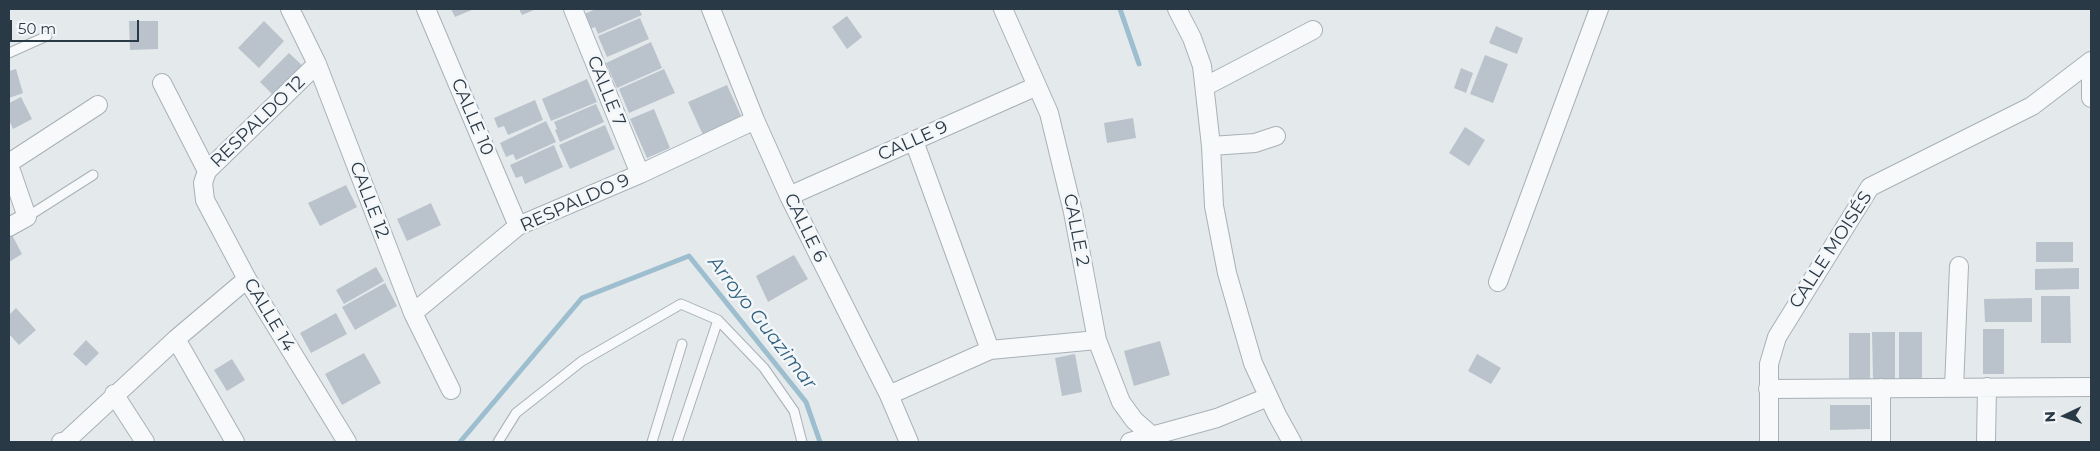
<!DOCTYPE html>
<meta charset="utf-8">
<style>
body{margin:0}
#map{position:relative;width:2100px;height:451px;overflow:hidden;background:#e4e9ec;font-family:Montserrat,sans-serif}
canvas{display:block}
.frame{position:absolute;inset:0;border:10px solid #2a3946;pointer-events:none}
.north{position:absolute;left:2040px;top:391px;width:50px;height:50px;-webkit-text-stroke:4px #f4f7f9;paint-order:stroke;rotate:267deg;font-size:14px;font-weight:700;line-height:20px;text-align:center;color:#2a3946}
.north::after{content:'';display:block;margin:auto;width:18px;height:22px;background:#2a3946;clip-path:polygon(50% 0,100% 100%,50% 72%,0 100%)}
.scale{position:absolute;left:10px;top:20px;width:129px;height:22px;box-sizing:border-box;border:2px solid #2a3946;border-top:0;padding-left:6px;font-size:15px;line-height:18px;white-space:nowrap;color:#2a3946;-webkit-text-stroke:4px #f4f7f9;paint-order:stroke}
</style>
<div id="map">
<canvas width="2100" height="451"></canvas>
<div class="frame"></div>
<div class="north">N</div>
<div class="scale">50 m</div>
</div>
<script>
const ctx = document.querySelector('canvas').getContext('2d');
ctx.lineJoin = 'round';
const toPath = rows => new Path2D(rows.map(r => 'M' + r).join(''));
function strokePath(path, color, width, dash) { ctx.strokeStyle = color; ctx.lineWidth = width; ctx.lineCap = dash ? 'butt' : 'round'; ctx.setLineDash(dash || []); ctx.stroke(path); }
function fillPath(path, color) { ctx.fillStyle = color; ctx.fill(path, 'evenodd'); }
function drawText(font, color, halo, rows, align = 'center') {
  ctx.font = font + ' Montserrat,sans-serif'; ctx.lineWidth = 5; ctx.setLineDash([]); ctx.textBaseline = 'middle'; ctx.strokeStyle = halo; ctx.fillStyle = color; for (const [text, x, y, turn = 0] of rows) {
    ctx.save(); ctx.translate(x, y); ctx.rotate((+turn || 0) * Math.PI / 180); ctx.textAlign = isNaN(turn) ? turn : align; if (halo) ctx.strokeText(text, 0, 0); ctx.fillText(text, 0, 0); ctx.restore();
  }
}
strokePath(toPath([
 [1120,9,1139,64],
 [460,442,582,298,689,256,806,402,820,442]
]), '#9dbece', 5);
fillPath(toPath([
 [451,9,474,9,455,17],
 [519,9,536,9,522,15],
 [596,9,639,9,642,15,598,34,595,27,590,29,584,14],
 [847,16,862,37,847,49,832,27],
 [640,18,649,39,607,57,598,36],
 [129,21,158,21,158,49,130,50],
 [264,21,284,41,259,68,238,48],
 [1496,26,1523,38,1517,54,1489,43],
 [651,42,662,68,617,88,606,63],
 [289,53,306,69,277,99,260,82],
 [1485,55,1508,64,1493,103,1470,94],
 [1461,68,1473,73,1466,93,1454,88],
 [16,69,23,93,9,98,9,71],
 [664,69,675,93,629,113,619,89],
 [587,79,597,102,551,121,542,99],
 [727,85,742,118,703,135,688,102],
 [21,97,32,119,13,129,9,120,9,103],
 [535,100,543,120,508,135,504,126,498,128,494,118],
 [596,104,604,122,560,142,555,130,557,129,554,122],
 [654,109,670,148,647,158,630,119],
 [1133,118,1136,138,1107,143,1104,123],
 [546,121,556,142,516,160,513,154,506,157,500,143],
 [605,125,615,149,570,169,559,145],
 [1465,127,1485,140,1469,166,1449,153],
 [554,145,563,167,525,184,522,176,516,178,510,165],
 [346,185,357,207,320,226,308,203],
 [431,203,441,225,407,241,397,219],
 [11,233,22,254,9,262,9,234],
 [2036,242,2073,242,2073,262,2036,262],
 [794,255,808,279,768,302,756,276],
 [376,267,384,281,344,304,336,290],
 [2079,268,2079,289,2035,290,2035,269],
 [385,283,397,306,355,330,342,307],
 [2041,296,2070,296,2071,343,2041,343],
 [2032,298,2032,322,1985,322,1984,299],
 [16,308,36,330,19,345,9,334,9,315],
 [336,313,347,334,311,353,300,333],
 [1983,329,2004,329,2004,374,1983,374],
 [1872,332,1895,332,1895,379,1873,379],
 [1899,332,1922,332,1922,379,1899,379],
 [1849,333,1870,333,1870,379,1849,379],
 [86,340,99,353,86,366,73,354],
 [1160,341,1170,375,1134,386,1124,351],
 [364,353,381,383,342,405,325,374],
 [1075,354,1082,392,1062,396,1055,358],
 [1477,354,1501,368,1491,384,1468,371],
 [232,359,245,380,227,391,214,370],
 [1830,405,1870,405,1870,429,1830,430]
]), '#bac3cb');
const service = toPath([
 [9,53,47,36],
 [27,217,93,175],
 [498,442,516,413,582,361,681,304,718,320,764,368,794,411,802,442],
 [652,442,682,344],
 [677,442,718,320]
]);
const minor = toPath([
 [290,9,317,64,413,313,451,390],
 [426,9,518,226],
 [573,9,640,174],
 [711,9,755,120,789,196,889,395,909,442],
 [1003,9,1049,113,1073,212,1097,340,1121,402,1134,420,1159,442],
 [1177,9,1192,38,1202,66,1211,146,1214,206,1227,273,1253,363,1277,415,1292,442],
 [2091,62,2091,98],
 [317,64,207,171,203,183,205,200,247,279,347,442],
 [162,83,207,171],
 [1206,86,1313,30],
 [914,141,990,350],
 [1211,146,1255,143,1276,136],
 [9,163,98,105],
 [9,165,27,217,9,227],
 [789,196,1037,86],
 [1498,282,1599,9],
 [413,313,518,226,640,174,755,120],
 [176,339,235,442],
 [1954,388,1959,266],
 [1768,389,2091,387],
 [114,394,145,442],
 [889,395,990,350,1097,340],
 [61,442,66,441,176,339,247,279],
 [1130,442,1217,418,1268,397],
 [1769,442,1769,364,1777,337,1870,187,2032,106,2091,61],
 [1881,442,1881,388],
 [1986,442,1987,387]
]);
strokePath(service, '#a8b1b7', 11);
strokePath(minor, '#a8b1b7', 20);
strokePath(service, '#f7f9fa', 9);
strokePath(minor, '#f7f9fa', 18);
drawText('18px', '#2a3946', '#f4f7f9', [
 ["CALLE 7",606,91,68],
 ["CALLE 10",472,117,67],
 ["RESPALDO 12",258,122,-44],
 ["CALLE 9",913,141,-24],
 ["CALLE 12",369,200,69],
 ["RESPALDO 9",575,203,-24],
 ["CALLE 6",805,228,64],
 ["CALLE 2",1076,230,79],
 ["CALLE MOISÉS",1831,250,-57],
 ["CALLE 14",269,315,59]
]);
drawText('italic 19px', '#30617e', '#f4f7f9', [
 ["Arroyo Guazimar",762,323,52]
]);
</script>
